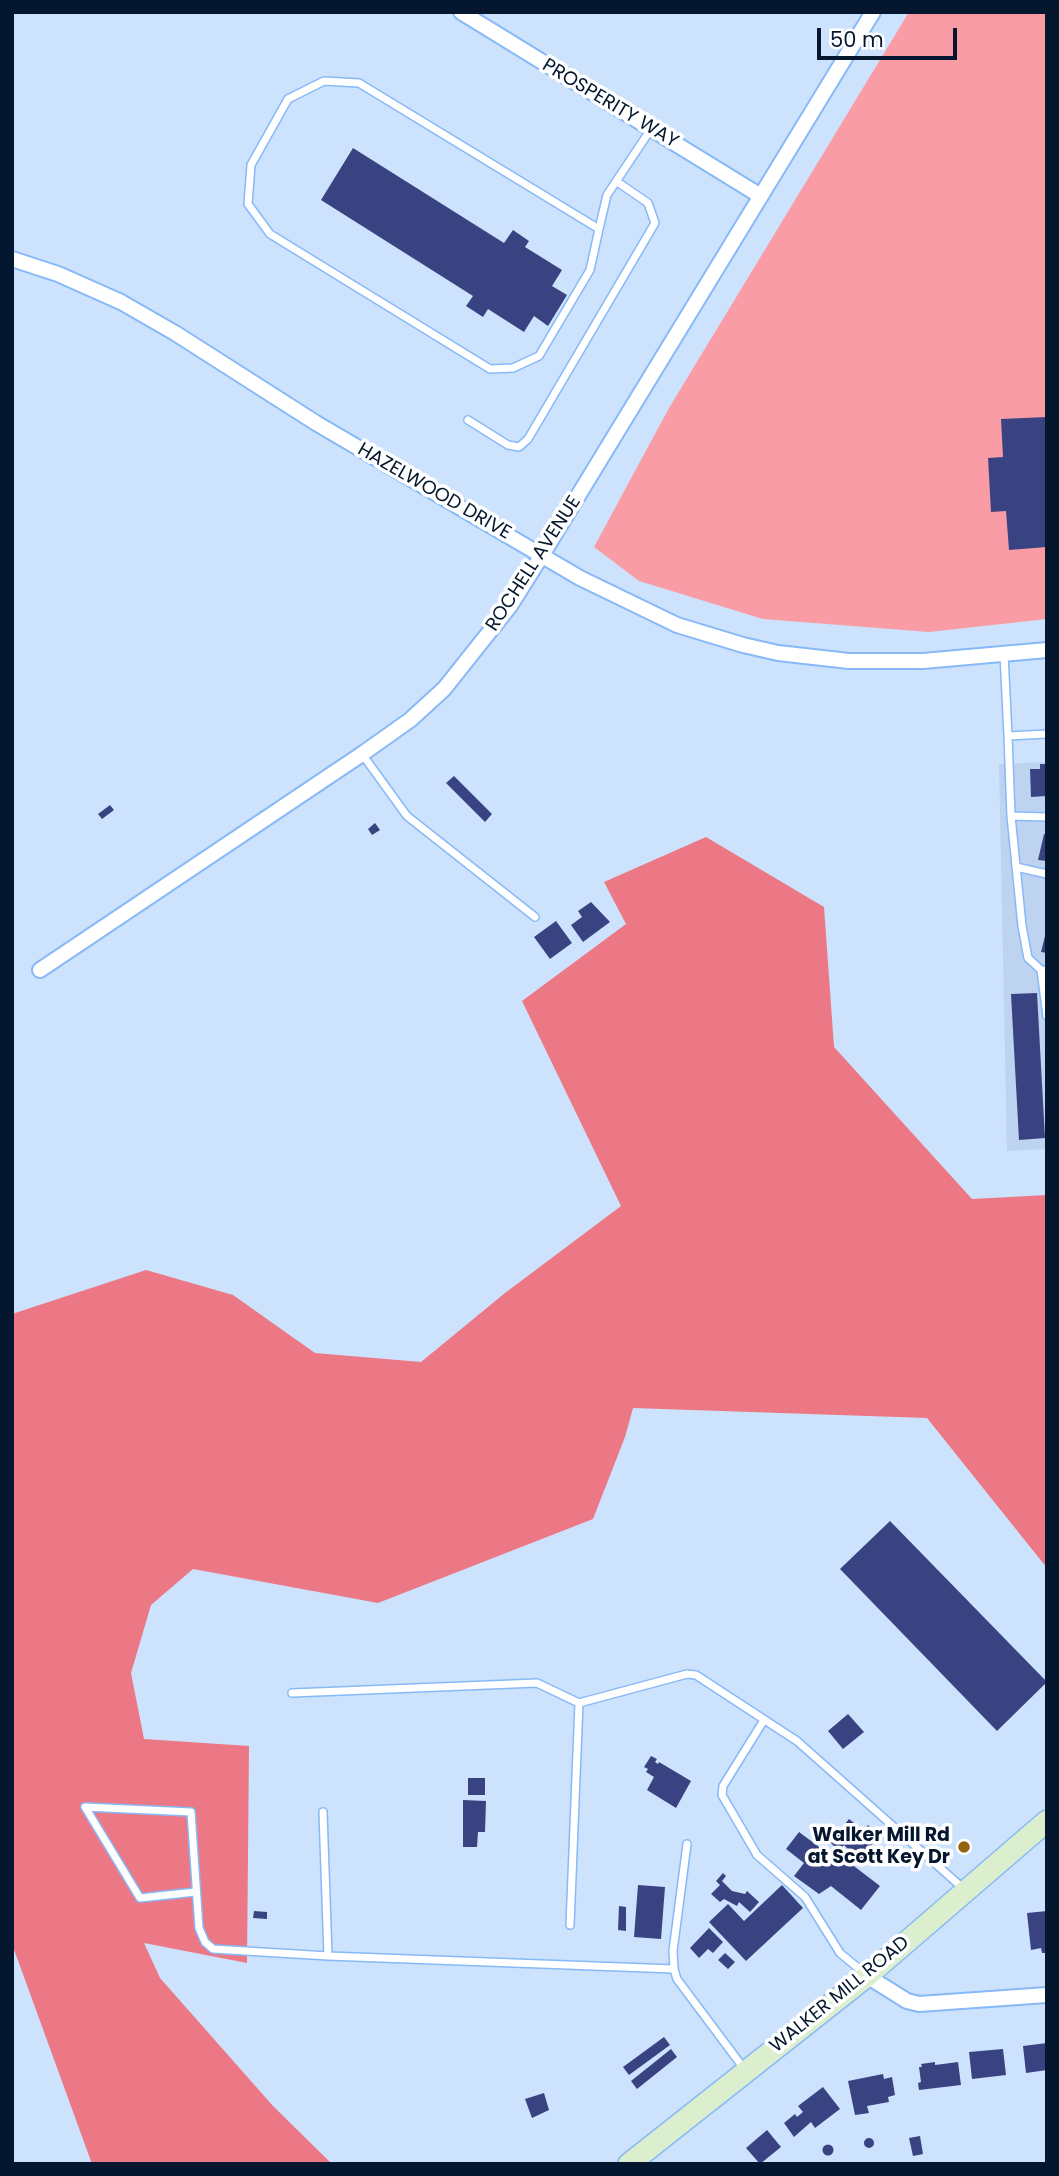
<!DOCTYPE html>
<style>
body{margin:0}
#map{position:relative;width:1059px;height:2176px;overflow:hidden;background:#cde2fc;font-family:Poppins,sans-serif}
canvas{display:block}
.frame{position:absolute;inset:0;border:14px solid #04172e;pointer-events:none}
.scale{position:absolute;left:817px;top:28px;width:140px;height:32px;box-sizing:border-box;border:4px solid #04172e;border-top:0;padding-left:9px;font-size:21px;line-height:24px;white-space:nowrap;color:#04172e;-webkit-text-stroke:5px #fff;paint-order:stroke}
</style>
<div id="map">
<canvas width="1059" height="2176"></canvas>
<div class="frame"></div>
<div class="scale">50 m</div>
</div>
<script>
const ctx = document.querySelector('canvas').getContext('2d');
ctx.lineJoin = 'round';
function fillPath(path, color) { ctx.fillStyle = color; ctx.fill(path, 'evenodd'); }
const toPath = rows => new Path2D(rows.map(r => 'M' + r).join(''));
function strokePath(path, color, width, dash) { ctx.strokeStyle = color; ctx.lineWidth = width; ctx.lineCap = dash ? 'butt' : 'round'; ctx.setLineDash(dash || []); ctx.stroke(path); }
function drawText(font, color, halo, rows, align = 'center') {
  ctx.font = font + ' Poppins,sans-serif'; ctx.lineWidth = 7; ctx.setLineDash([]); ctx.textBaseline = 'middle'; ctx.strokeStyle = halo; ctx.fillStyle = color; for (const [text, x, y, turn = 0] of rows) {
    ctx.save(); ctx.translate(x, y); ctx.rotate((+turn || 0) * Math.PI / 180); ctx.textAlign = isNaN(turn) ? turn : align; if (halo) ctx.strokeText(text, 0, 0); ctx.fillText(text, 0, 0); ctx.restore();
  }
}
fillPath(toPath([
 [1047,762,1047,1149,1007,1151,999,764]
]), '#bdd3ef');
fillPath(toPath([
 [909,12,1047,12,1047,619,929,632,763,619,639,581,594,547,669,408]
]), '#fa9ca5');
fillPath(toPath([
 [706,837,824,907,834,1047,972,1199,1047,1195,1047,1568,927,1418,633,1408,625,1437,593,1519,378,1603,193,1569,151,1605,131,1673,144,1739,249,1746,247,1963,144,1943,160,1978,273,2106,332,2164,92,2164,12,1944,12,1314,146,1270,233,1295,315,1353,421,1362,505,1293,621,1206,522,1001,626,924,604,882]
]), '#ec7885');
fillPath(toPath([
 [353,148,504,243,513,230,529,241,525,247,562,270,552,286,567,295,548,326,534,316,524,332,488,309,483,317,466,306,473,296,321,200],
 [1047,417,1047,547,1009,550,1006,511,991,512,988,458,1003,457,1001,419],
 [1040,764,1047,764,1047,796,1031,797,1030,769,1040,769],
 [454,776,492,814,485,822,446,783],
 [110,805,114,810,102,819,98,814],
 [375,823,380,830,372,835,368,829],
 [1044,834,1047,835,1047,861,1038,860],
 [591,902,610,922,583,942,571,925,582,917,578,911],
 [556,921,572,943,550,959,534,937],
 [1046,932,1047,932,1047,953,1041,952],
 [1037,993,1045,1138,1019,1140,1011,994],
 [890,1521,1047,1682,997,1731,840,1569],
 [848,1714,864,1732,843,1749,828,1731],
 [651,1756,657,1759,655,1762,658,1764,659,1762,691,1781,676,1808,647,1790,654,1777,646,1772,648,1769,644,1767],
 [468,1778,485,1778,485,1795,468,1795],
 [463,1800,486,1801,485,1832,478,1832,477,1847,463,1847],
 [849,1819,863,1830,868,1825,877,1833,872,1839,875,1841,868,1849,872,1853,862,1863,844,1845,839,1851,830,1842],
 [799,1832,842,1864,846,1860,880,1886,861,1910,831,1886,819,1894,794,1876,804,1863,786,1849],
 [723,1873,726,1876,722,1881,732,1891,745,1894,747,1891,759,1902,750,1912,739,1902,737,1906,724,1899,720,1902,711,1894,720,1885,716,1881],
 [638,1885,665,1887,661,1939,634,1937],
 [782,1885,803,1908,746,1961,709,1922,728,1904,744,1921],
 [619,1906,626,1907,626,1931,618,1930],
 [254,1911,267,1912,267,1919,253,1918],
 [1047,1911,1047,1953,1042,1953,1041,1948,1031,1950,1027,1913],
 [709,1928,723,1942,713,1953,708,1949,699,1958,690,1948],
 [725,1953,735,1962,728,1969,718,1960],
 [664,2037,670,2045,629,2075,623,2067],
 [1047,2043,1047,2070,1026,2073,1023,2046],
 [671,2049,677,2057,637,2089,631,2081],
 [1003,2049,1006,2075,972,2079,969,2052],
 [935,2062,935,2065,958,2062,961,2085,919,2090,918,2083,921,2082,919,2067,922,2067,921,2064],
 [883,2074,884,2079,892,2077,895,2095,888,2097,889,2102,867,2106,869,2113,855,2115,848,2081],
 [823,2087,840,2109,815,2128,811,2122,794,2137,784,2123,795,2114,797,2117,803,2112,798,2106],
 [544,2093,549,2110,532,2118,525,2099],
 [767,2130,781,2147,760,2164,746,2148],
 [920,2136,923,2154,913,2156,909,2138],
 '864 2143a5 5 0 1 1 10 0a5 5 0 1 1-10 0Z',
 '822.5 2150a5.5 5.5 0 1 1 11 0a5.5 5.5 0 1 1-11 0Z'
]), '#3a4382');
const lane = toPath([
 [599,229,359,83,324,81,288,99,251,165,248,204,270,234,490,369,513,368,539,356,590,270,599,229,607,195,651,129],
 [468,420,508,445,519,447,528,439,655,223,648,203,616,181],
 [1004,654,1008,736,1047,734],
 [1008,736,1011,816,1022,926,1028,958,1041,970,1047,971],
 [362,754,407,816,535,917],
 [1011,816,1047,817],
 [1016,867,1047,874],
 [1041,970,1047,1016],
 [292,1693,537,1683,579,1703,687,1674,696,1675,797,1741,965,1890],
 [764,1720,723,1786,722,1795,757,1855,805,1897,840,1953,864,1973],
 [323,1812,328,1956,674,1969],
 [687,1844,673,1951,674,1969,677,1979,745,2070],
 [195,1892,140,1898,85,1807,191,1812,199,1928,205,1942,213,1949,328,1956],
 [570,1925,579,1703]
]);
const street = toPath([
 [461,12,759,195],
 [12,259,58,274,121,302,175,333,316,423,580,578,677,625,743,645,778,653,849,661,923,661,1047,650],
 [40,970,362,754,410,720,444,689,510,606,542,555,873,12],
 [867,1976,907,2001,919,2004,1047,1995]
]);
const secondary = toPath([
 [629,2164,867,1976,1047,1821]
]);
strokePath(lane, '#87b9f8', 10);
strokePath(street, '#87b9f8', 18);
strokePath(secondary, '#87b9f8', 24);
strokePath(lane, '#fff', 7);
strokePath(street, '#fff', 14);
strokePath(secondary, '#dbeece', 21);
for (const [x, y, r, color] of [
 [964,1847,7,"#926310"]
]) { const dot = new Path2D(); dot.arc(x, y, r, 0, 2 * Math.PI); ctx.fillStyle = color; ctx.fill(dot); strokePath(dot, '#fff', 2.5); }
drawText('19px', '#04172e', '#fff', [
 ["PROSPERITY WAY",610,104,31],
 ["HAZELWOOD DRIVE",434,492,30],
 ["ROCHELL AVENUE",534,564,-57],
 ["WALKER MILL ROAD",840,1995,-39]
]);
drawText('bold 19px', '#04172e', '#fff', [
 ["Walker Mill Rd",950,1836],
 ["at Scott Key Dr",950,1858]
], 'right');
</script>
